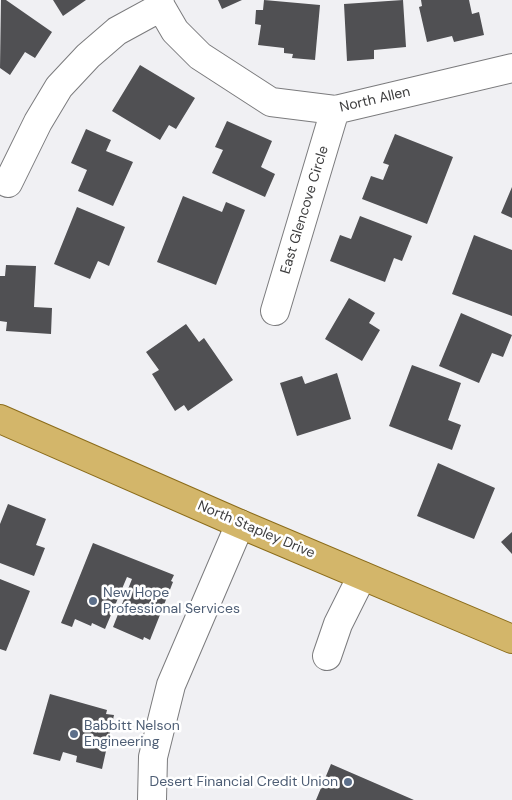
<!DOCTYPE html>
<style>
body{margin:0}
canvas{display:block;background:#f0f0f3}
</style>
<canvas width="512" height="800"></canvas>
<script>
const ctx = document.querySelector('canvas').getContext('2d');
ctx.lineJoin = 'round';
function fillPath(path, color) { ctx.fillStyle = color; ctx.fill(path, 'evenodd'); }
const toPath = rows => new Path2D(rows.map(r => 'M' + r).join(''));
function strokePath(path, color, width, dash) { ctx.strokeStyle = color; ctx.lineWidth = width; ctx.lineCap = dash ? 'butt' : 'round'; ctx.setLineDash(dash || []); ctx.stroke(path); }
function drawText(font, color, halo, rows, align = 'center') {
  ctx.font = font + ' "DM Sans",sans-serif'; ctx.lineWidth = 5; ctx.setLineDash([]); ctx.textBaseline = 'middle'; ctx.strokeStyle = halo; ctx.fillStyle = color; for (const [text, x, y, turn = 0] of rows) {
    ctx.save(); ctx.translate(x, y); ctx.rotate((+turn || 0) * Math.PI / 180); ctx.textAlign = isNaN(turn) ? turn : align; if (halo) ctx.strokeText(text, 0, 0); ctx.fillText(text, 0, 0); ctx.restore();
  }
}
fillPath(toPath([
 [1,0,6,0,52,32,35,58,25,52,10,75,0,68],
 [53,0,86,0,63,16],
 [218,0,242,0,222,9],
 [264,0,320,5,315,60,292,58,293,54,284,53,284,48,258,45,261,25,255,24,256,10,263,10],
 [403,0,406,47,374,50,374,59,347,61,344,4],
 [421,0,469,0,472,14,479,12,484,35,454,42,452,36,427,42,419,7,422,6],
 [140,65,195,98,176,129,169,125,160,140,112,111],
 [227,121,272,141,261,167,275,174,265,197,212,173,223,150,215,147],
 [86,129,111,140,106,151,133,162,113,206,78,191,87,170,71,163],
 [395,134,453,157,427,224,362,199,371,176,383,180,389,165,383,163],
 [512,187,512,218,501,213],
 [183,196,222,212,226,202,245,210,216,285,157,262],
 [77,207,125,227,109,266,98,261,90,279,54,264],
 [360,216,412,236,402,261,394,258,385,282,330,261,340,235,351,239],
 [474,235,512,250,512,316,452,294],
 [6,265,36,266,34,307,52,308,51,334,6,331,7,322,0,321,0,276,5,276],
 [349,298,375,313,369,323,380,330,362,361,325,339],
 [461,313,512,335,503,357,492,353,479,383,439,366],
 [186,324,199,342,204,338,233,380,188,411,184,405,175,411,152,374,159,370,146,352],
 [412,365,461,383,448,420,461,425,452,450,389,426],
 [337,373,351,419,297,436,280,383,302,376,305,384],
 [438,463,495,488,474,539,417,516],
 [8,504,46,519,36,545,45,548,34,576,0,563,0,524],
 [512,532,512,554,501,542],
 [93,543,174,575,171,581,173,582,150,640,144,637,143,640,113,627,132,579,127,577,105,629,92,623,91,626,75,619,72,627,61,623],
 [0,579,30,591,6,651,0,649],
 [50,694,107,710,106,714,114,715,102,769,76,762,77,756,63,752,60,761,33,754],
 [331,764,414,800,316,800]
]), '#505053');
const minor = toPath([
 [159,0,161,7,175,31,200,56,271,102,335,110,512,68],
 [8,183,38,122,59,87,88,56,117,31,161,7],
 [275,311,335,110],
 [327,656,338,624,362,576],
 [152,800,153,757,171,685,240,524]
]);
const major = toPath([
 [0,419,240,524,512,639]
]);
strokePath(minor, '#7b7b7d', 30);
strokePath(major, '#8b6c1a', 30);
strokePath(minor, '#fff', 28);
strokePath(major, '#d3b66a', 28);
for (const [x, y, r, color] of [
 [93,601,5,"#5c6f8a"],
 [74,734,5,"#5c6f8a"],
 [348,782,5,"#5c6f8a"]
]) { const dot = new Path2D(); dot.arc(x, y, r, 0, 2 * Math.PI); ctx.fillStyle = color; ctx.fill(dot); strokePath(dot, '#fff', 2); }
drawText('14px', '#3c3c3d', '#fff', [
 ["North Allen",375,100,-13],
 ["East Glencove Circle",305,210,-73],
 ["North Stapley Drive",256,530,23]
]);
drawText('14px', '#4e5e75', '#fff', [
 ["New Hope",103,593],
 ["Professional Services",103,609],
 ["Babbitt Nelson",84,726],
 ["Engineering",84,742],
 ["Desert Financial Credit Union",338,782,"right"]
], 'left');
</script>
